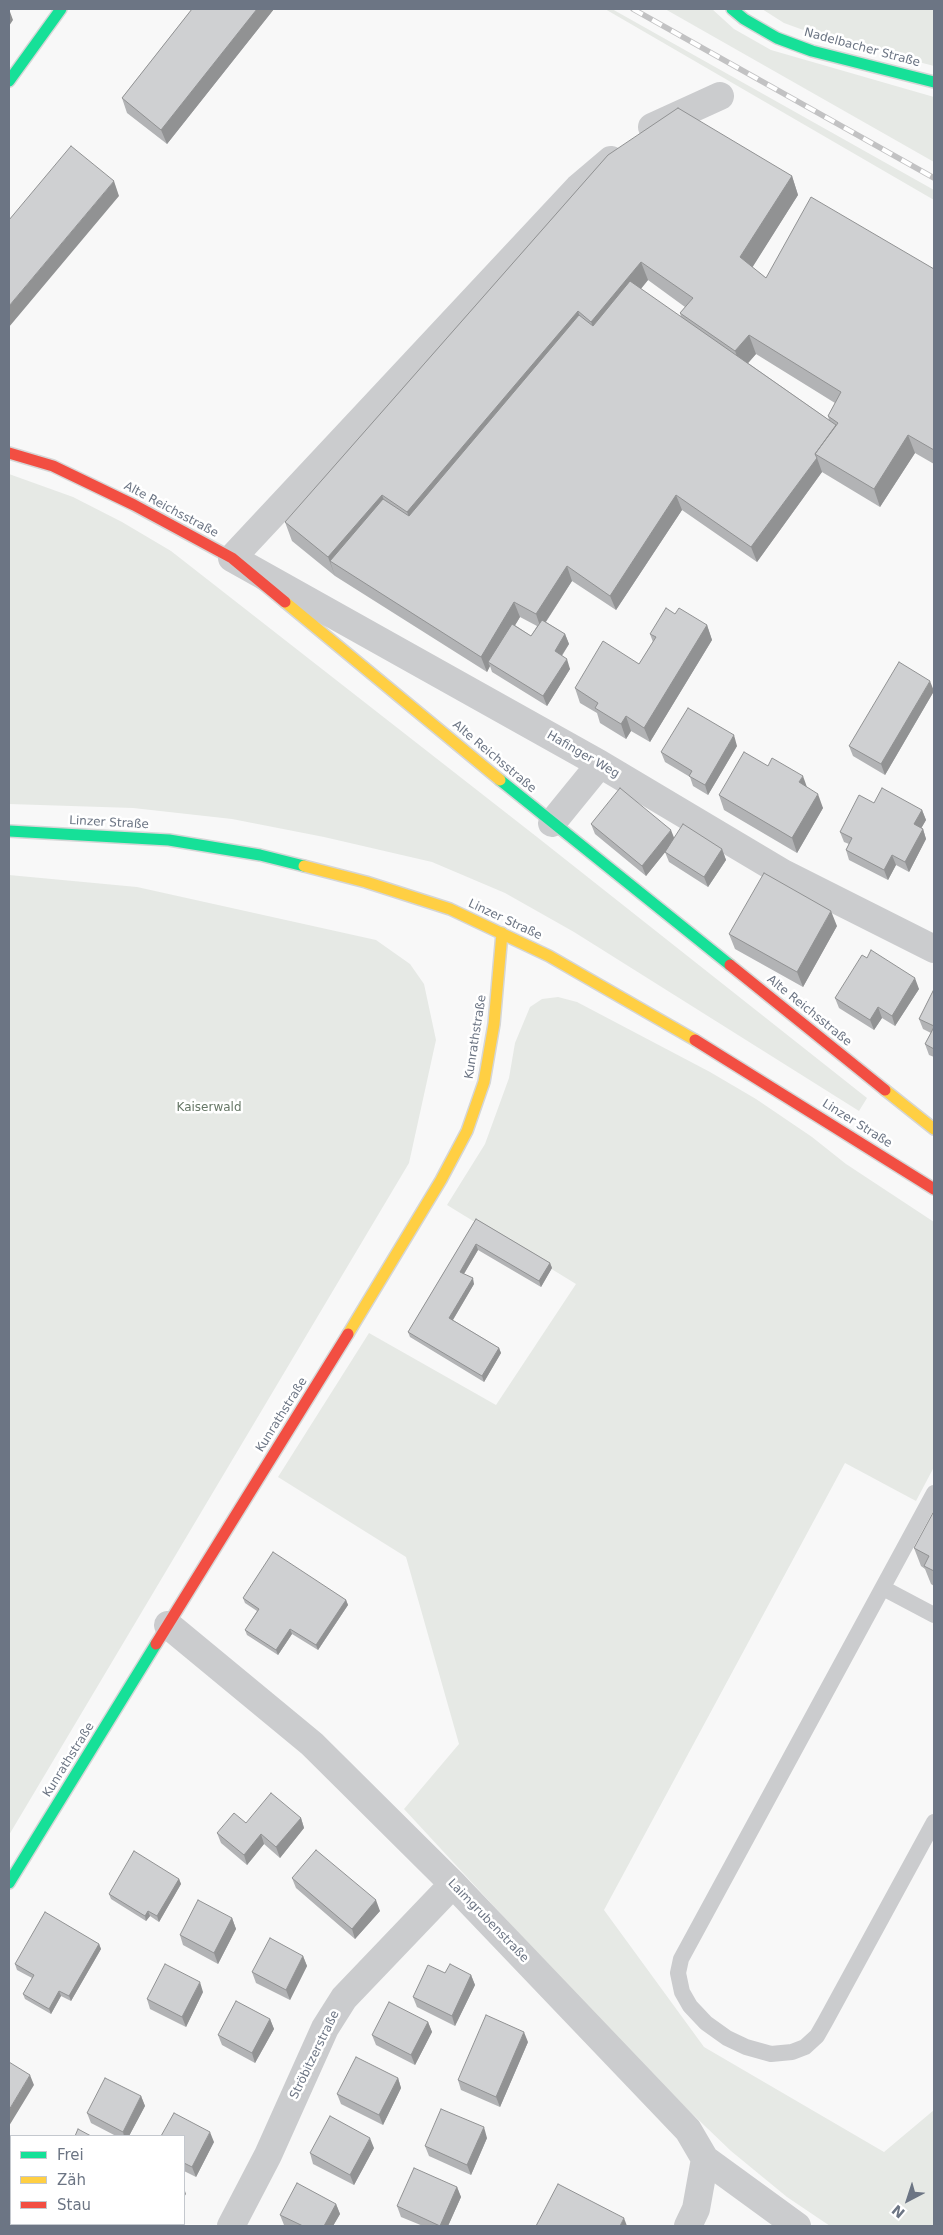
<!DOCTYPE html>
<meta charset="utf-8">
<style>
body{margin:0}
#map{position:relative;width:943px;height:2235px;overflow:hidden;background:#f8f8f8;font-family:"DejaVu Sans",sans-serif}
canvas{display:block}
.frame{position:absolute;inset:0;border:10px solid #6c7584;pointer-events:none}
.legend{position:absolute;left:10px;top:2135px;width:175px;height:90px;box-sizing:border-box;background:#fff;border:1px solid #c4c8ce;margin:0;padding:6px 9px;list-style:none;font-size:15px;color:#6c7584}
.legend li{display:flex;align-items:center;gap:10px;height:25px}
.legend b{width:25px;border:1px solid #c4c8ce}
.north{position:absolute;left:883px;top:2175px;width:50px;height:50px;-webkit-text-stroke:4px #fff;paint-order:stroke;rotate:220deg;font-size:14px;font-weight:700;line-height:20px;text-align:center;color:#6c7584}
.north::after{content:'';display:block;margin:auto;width:18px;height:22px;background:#6c7584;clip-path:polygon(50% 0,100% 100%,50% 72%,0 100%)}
</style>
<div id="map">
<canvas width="943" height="2235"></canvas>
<div class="frame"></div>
<ul class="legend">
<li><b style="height:6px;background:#16e098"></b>Frei</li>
<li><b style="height:6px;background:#ffcf43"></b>Zäh</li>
<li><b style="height:6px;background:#f24e42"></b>Stau</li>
</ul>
<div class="north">N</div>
</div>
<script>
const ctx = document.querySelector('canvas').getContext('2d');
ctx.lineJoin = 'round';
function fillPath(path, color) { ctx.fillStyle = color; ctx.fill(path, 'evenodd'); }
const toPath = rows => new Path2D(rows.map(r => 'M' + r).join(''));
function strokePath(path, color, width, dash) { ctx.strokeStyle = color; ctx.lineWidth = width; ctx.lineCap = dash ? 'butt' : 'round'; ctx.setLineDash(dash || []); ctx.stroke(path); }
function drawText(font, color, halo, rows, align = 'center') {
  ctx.font = font + ' "DejaVu Sans",sans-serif'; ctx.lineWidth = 5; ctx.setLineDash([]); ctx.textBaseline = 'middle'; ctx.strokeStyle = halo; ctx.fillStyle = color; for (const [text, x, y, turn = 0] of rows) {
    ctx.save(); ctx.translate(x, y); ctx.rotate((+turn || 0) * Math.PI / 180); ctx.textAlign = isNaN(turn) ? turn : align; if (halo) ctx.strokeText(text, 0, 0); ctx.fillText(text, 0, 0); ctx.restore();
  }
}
fillPath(toPath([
 [605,9,612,9,934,190,934,200],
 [665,9,712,9,734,29,771,50,934,97,934,162],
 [762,9,934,9,934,66,817,35,784,23],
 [9,474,73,497,122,522,171,551,537,837,867,1098,859,1111,574,932,505,893,432,862,324,837,232,819,133,808,9,804],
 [9,875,137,887,376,940,410,964,424,984,436,1040,409,1163,9,1835],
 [558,997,577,1002,710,1072,756,1099,812,1137,846,1164,934,1222,934,1467,916,1501,845,1463,604,1910,704,2047,884,2152,934,2110,934,2226,830,2226,787,2197,731,2151,635,2059,404,1809,459,1744,406,1557,278,1477,369,1333,496,1405,576,1284,447,1205,485,1144,509,1078,515,1043,530,1007,542,999]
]), '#e6e9e5');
const fast = toPath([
 [732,9,744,19,777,38,812,51,934,82],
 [9,81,61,9],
 [500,780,730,965],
 [9,831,169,840,260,855,304,866],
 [9,1883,156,1644]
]);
const slow = toPath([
 [285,602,500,780],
 [304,866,366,882,450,909,549,956,695,1040],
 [885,1090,934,1129],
 [348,1334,441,1180,467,1131,484,1082,494,1024,502,933]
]);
const jam = toPath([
 [9,453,53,466,134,505,232,558,285,602],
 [730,965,885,1090],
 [695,1040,934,1189],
 [156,1644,348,1334]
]);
strokePath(fast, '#d5d6d6', 14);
strokePath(slow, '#d5d6d6', 14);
strokePath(jam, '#d5d6d6', 14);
strokePath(toPath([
 [934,1493,681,1959,678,1973,682,1992,690,2006,706,2023,727,2038,746,2047,771,2054,792,2052,805,2047,817,2036,825,2022,934,1822],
 [883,1588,934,1615]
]), '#cbccce', 16);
strokePath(toPath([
 [652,127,720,96],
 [611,160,578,188,232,558,600,764,783,873,934,949],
 [552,823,600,764],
 [168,1625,312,1744,453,1884,688,2130,705,2159,797,2226],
 [231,2226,268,2155,325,2028,344,1998,453,1884],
 [688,2226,696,2209,705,2159]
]), '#cbccce', 28);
strokePath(fast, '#16e098', 11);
strokePath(slow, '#ffcf43', 11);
strokePath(jam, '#f24e42', 11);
const rail = toPath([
 [633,9,934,178]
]);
strokePath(rail, '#c2c2c3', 5.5);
strokePath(rail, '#fff', 4, [11]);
fillPath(toPath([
 [192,9,274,9,167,144,127,113,122,98],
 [608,155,792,176,798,195,752,267,766,278,934,269,934,464,915,453,880,507,822,472,757,562,682,510,616,610,572,581,546,622,565,634,569,644,562,656,570,669,547,706,492,672,490,666,487,672,335,576,292,541,285,522],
 [648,280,685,307,680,313,681,317,641,289],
 [756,354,835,403,828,416,829,420,748,363],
 [520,617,537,626,531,636,515,625],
 [675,614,707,625,712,640,650,742,631,731,626,739,600,723,597,713,580,703,575,688,639,664,653,642,650,634],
 [934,691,885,775,853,756,849,746],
 [737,746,708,795,693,786,690,777,665,762,661,752],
 [768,766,807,787,823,808,797,853,724,810,719,795],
 [874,803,922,810,926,820,921,828,923,829,926,839,909,872,896,865,888,880,849,860,846,850,849,844,844,842,840,832],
 [591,824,674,838,722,849,726,860,708,887,669,862,665,852,646,876,595,834],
 [837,926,803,987,735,949,729,934],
 [867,958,919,989,895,1026,882,1018,874,1030,839,1008,835,998],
 [934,989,934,1057,929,1055,925,1044,931,1033,923,1029,919,1019],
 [476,1219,550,1263,552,1268,541,1287,478,1250,464,1274,474,1284,453,1320,499,1348,501,1353,484,1382,410,1337,408,1332],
 [934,1511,934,1586,931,1584,925,1569,921,1566,914,1548],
 [243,1598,346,1600,348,1605,318,1650,292,1634,278,1655,247,1635,245,1630,257,1611,245,1603],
 [301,1818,304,1828,280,1858,264,1844,247,1865,221,1843,217,1833,246,1823],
 [292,1878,380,1911,355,1939,296,1888],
 [179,1879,181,1884,159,1922,150,1916,146,1921,111,1899,109,1894],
 [232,1918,236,1929,218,1964,183,1945,180,1935],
 [99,1944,101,1949,71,2001,61,1996,51,2014,25,1999,23,1994,32,1978,17,1970,15,1964],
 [303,1956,307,1966,290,2000,256,1983,252,1972],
 [445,1973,471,1975,475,1985,455,2026,417,2007,413,1997],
 [203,1992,186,2027,150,2009,147,1999],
 [270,2019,274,2029,255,2063,222,2045,218,2035],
 [428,2022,432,2032,415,2065,376,2045,372,2035],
 [528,2042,500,2107,461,2090,458,2080],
 [398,2078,401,2088,383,2125,341,2104,337,2094],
 [141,2096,145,2106,129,2136,116,2136,91,2123,87,2113],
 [184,2136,214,2142,196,2177,184,2171],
 [487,2138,471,2175,429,2156,425,2146],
 [374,2148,354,2185,313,2164,310,2153],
 [9,2152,11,2154,11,2206,9,2205],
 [457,2187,461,2197,448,2226,423,2226,401,2217,397,2206],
 [336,2204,340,2214,333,2226,287,2226,284,2225,280,2215],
 [156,2224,170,2224,169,2226,161,2226]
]), '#b2b3b5');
fillPath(toPath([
 [9,9,13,20,9,26],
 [257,9,274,9,167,144,161,130],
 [792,176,798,195,747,276,740,257],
 [114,181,119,196,9,327,9,306],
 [641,262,648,280,598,341,591,322],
 [578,311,584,330,414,531,407,512],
 [749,335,756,354,742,370,735,351],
 [908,435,915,453,880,507,874,489],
 [817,458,822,472,757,562,751,547],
 [382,495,389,513,330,561,335,576,328,557],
 [676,495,682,510,616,610,610,596],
 [567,566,572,581,541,629,536,614],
 [514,602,520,617,492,664,488,662,490,666,487,672,481,657],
 [707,625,712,640,650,742,644,728],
 [565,634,569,644,558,661,555,651],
 [567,659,570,669,547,706,543,696],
 [930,681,934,691,885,775,881,764],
 [626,716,631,731,626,739,621,724],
 [734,735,737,746,708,795,705,785],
 [803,776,808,790,799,782],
 [818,794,823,808,797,853,792,838],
 [922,810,926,820,918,834,914,824],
 [923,829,926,839,909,872,905,862],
 [671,830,675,840,646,876,642,866],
 [722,849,726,860,708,887,704,877],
 [892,855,896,865,888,880,884,870],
 [831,911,837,926,803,987,797,972],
 [915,978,919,989,895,1026,892,1016],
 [878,1007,882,1018,874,1030,870,1020],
 [476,1244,478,1250,462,1277,460,1272],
 [550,1263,552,1268,541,1287,539,1281],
 [473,1278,474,1284,451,1323,449,1318],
 [499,1348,501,1353,484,1382,482,1376],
 [346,1600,348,1605,318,1650,316,1645],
 [290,1629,292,1634,278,1655,276,1650],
 [301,1818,304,1828,280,1858,276,1847],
 [261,1834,264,1844,247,1865,244,1855],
 [179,1879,181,1884,159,1922,157,1916],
 [376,1900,380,1911,355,1939,352,1929],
 [148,1911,150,1916,146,1921,145,1916],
 [232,1918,236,1929,218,1964,214,1953],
 [99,1944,101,1949,71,2001,69,1996],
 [303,1956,307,1966,290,2000,286,1990],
 [471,1975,475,1985,455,2026,452,2016],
 [200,1982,203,1992,186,2027,182,2017],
 [59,1991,61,1996,51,2014,49,2009],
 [270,2019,274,2029,255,2063,252,2053],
 [428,2022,432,2032,415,2065,411,2055],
 [524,2032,528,2042,500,2107,496,2097],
 [30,2075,34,2085,9,2126,9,2110],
 [398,2078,401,2088,383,2125,379,2115],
 [141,2096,145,2106,129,2136,124,2136,123,2132],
 [484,2127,487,2138,471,2175,467,2165],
 [210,2132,214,2142,196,2177,192,2167],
 [370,2138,374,2148,354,2185,350,2175],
 [457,2187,461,2197,448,2226,440,2226],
 [184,2188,186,2194,184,2197],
 [336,2204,340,2214,333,2226,324,2226],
 [624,2218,627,2226,620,2226],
 [165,2224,170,2224,169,2226,166,2226]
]), '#919293');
const building = toPath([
 [192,9,257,9,161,130,122,98,192,9],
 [678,108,792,176,740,257,766,278,811,197,934,269,934,450,908,435,874,489,815,454,838,423,828,416,841,392,749,335,735,351,680,313,693,298,641,262,591,322,578,311,407,512,382,495,328,557,285,522,608,155,678,108],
 [71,146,114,181,9,306,9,220,71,146],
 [630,281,836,425,815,454,817,458,751,547,676,495,610,596,567,566,536,614,514,602,481,657,330,561,383,499,409,516,579,315,593,326,630,281],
 [666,608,675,614,679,608,707,625,644,728,626,716,621,724,595,708,598,703,575,688,603,641,639,664,656,637,650,634,666,608],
 [542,620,565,634,555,651,567,659,543,696,488,662,512,624,531,636,542,620],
 [899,662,930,681,881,764,849,746,899,662],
 [688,708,734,735,705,785,689,776,692,771,661,752,688,708],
 [744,752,768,766,772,758,803,776,799,782,818,794,792,838,719,795,744,752],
 [620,788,671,830,642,866,591,824,620,788],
 [882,788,922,810,914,824,923,829,905,862,892,855,884,870,846,850,852,838,840,832,859,795,874,803,882,788],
 [683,824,722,849,704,877,665,852,683,824],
 [764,873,831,911,797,972,729,934,764,873],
 [871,950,915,978,892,1016,878,1007,870,1020,835,998,862,955,867,958,871,950],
 [934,989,934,1026,919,1019,934,989],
 [934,1027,934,1049,925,1044,934,1027],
 [476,1219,550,1263,539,1281,476,1244,460,1272,473,1278,449,1318,499,1348,482,1376,408,1332,476,1219],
 [934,1511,934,1571,924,1566,929,1556,914,1548,934,1511],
 [273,1552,346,1600,316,1645,290,1629,276,1650,245,1630,259,1609,243,1598,273,1552],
 [271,1793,301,1818,276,1847,261,1834,244,1855,217,1833,234,1813,246,1823,271,1793],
 [316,1850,376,1900,352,1929,292,1878,316,1850],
 [134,1851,179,1879,157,1916,148,1911,145,1916,109,1894,134,1851],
 [198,1900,232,1918,214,1953,180,1935,198,1900],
 [45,1912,99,1944,69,1996,59,1991,49,2009,23,1994,34,1975,15,1964,45,1912],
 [270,1938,303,1956,286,1990,252,1972,270,1938],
 [165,1964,200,1982,182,2017,147,1999,165,1964],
 [450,1964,471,1975,452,2016,413,1997,428,1965,445,1973,450,1964],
 [236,2001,270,2019,252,2053,218,2035,236,2001],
 [389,2002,428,2022,411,2055,372,2035,389,2002],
 [486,2015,524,2032,496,2097,458,2080,486,2015],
 [356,2057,398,2078,379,2115,337,2094,356,2057],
 [9,2062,30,2075,9,2110,9,2062],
 [105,2078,141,2096,123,2132,87,2113,105,2078],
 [441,2109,484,2127,467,2165,425,2146,441,2109],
 [174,2113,210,2132,192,2167,184,2163,184,2136,161,2136,174,2113],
 [330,2116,370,2138,350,2175,310,2153,330,2116],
 [78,2129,91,2136,75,2136,78,2129],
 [9,2152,11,2154,11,2196,10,2198,9,2197,9,2152],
 [414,2168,457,2187,440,2226,397,2206,414,2168],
 [297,2183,336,2204,324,2226,303,2226,280,2215,297,2183],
 [558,2184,624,2218,620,2226,536,2226,558,2184]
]);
fillPath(building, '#cfd0d2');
strokePath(building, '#919293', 1);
drawText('12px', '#6c7584', '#fff', [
 ["Nadelbacher Straße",862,48,15],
 ["Alte Reichsstraße",171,510,28],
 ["Hafinger Weg",583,755,30],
 ["Alte Reichsstraße",494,757,40],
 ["Linzer Straße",109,823,3],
 ["Linzer Straße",505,920,25],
 ["Alte Reichsstraße",809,1011,39],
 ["Kunrathstraße",476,1037,-81],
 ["Linzer Straße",857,1124,32],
 ["Kunrathstraße",282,1415,-58],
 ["Kunrathstraße",69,1760,-58],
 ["Laimgrubenstraße",488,1921,46],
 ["Ströbitzerstraße",315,2055,-64]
]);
drawText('12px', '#676', '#fff', [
 ["Kaiserwald",209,1108]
]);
</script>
